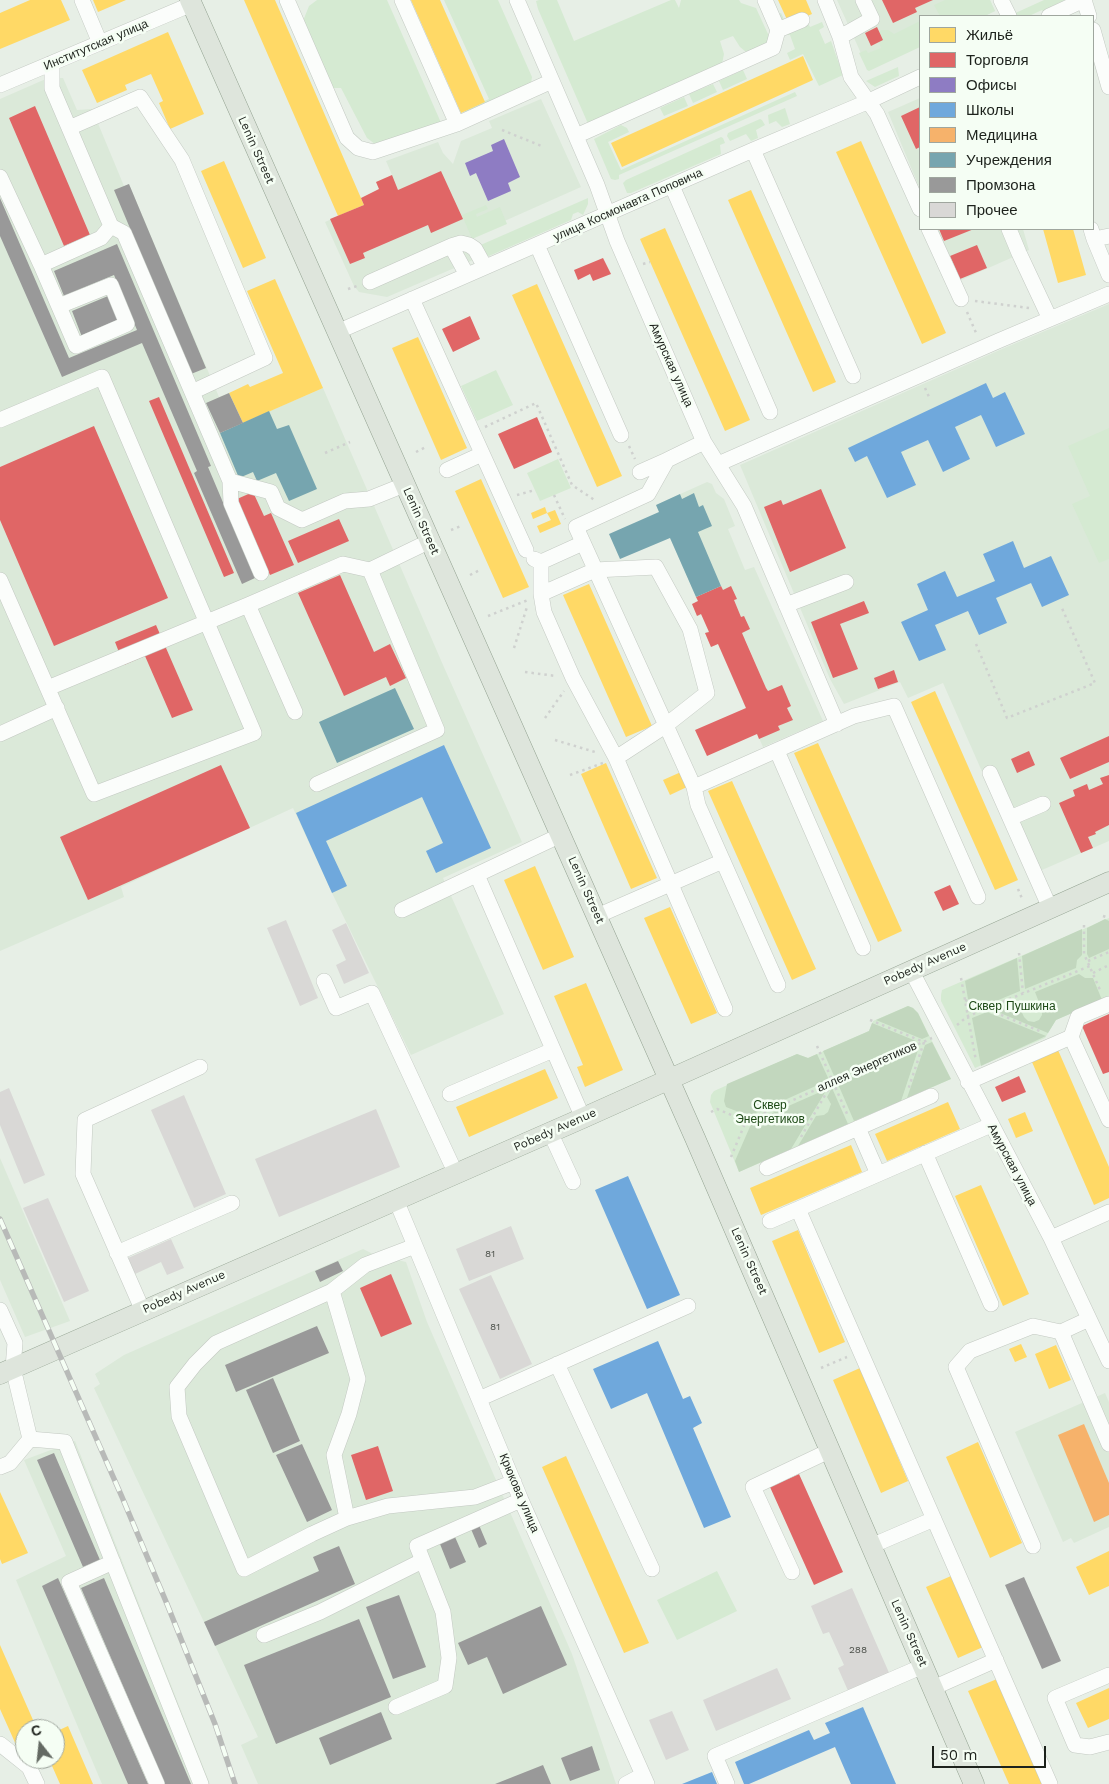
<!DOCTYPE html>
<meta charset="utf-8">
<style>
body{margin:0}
#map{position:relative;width:1109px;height:1784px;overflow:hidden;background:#e7efe6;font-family:"Work Sans",sans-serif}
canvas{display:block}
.legend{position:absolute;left:919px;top:15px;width:175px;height:215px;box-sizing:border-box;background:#f5fef4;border:1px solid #9fa69e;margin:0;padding:6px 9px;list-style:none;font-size:15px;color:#1d221c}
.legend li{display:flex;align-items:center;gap:10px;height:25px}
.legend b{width:25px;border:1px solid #9fa69e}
.north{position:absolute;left:15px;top:1719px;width:50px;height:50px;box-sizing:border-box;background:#f5fef4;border:1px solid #9fa69e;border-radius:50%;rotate:344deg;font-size:14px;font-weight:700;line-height:20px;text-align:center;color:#1d221c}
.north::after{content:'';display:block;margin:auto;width:18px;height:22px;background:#646a63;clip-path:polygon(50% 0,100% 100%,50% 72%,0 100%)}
.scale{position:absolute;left:932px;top:1746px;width:114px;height:22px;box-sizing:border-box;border:2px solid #1d221c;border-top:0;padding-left:6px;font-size:15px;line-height:18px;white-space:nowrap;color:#1d221c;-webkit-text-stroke:4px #f5fef4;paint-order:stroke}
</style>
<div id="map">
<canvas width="1109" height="1784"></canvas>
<ul class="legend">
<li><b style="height:14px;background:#ffd966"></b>Жильё</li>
<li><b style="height:14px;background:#e06666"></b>Торговля</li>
<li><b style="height:14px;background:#8e7cc3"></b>Офисы</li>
<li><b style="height:14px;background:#6fa8dc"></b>Школы</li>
<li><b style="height:14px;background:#f6b26b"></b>Медицина</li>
<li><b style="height:14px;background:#76a5af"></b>Учреждения</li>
<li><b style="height:14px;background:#999"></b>Промзона</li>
<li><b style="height:14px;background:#d9d8d6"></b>Прочее</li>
</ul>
<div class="north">С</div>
<div class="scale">50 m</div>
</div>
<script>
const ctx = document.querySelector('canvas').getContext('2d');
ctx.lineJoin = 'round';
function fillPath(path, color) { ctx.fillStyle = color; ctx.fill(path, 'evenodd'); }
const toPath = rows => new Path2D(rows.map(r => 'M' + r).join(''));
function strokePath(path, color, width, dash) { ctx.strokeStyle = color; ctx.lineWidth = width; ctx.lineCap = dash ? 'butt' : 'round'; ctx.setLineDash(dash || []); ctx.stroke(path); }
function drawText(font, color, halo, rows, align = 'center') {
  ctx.font = font + ' "Work Sans",sans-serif'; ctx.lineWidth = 5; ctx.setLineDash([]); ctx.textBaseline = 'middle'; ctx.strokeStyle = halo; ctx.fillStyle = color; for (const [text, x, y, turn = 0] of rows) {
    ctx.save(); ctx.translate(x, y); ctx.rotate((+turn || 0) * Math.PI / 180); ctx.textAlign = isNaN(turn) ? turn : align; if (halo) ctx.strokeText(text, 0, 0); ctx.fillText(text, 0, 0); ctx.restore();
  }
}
fillPath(toPath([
 [837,0,990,0,995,11,984,16,920,16,920,45,868,69],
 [48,78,63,78,77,110,92,109,124,186,129,184,219,397,229,393,242,423,323,388,443,665,522,842,443,878,504,1014,411,1055,332,893,293,808,121,887,124,897,0,951,0,99],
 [920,98,920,189,888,112],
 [541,99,581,187,473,235,475,242,487,254,387,297,359,292,354,286,325,222,364,205,361,198,379,189,376,182,392,175,386,161,438,142,443,153,453,164,461,141,492,128,489,121],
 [937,229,1023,229,1029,250,959,281],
 [1109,304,1109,841,1028,876,943,683,908,698,900,682,844,704,830,679,740,465,1002,349],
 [707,482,712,484,716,493,724,499,735,526,728,529,745,570,754,567,823,721,763,747,743,702,767,691,745,639,720,649,718,644,711,647,705,633,709,631,702,615,697,616,692,604,698,601,656,505],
 [0,1158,70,1321,25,1337,0,1280],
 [363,1249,373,1254,406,1262,427,1322,572,1654,616,1784,258,1784,241,1745,258,1737,94,1388,100,1384,95,1374,124,1355],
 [1105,1393,1109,1402,1109,1527,1074,1543,1071,1538,1063,1542,1015,1432],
 [75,1441,210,1784,102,1784,16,1580,66,1556,24,1460]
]), '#dbe9d9');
fillPath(toPath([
 [317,0,387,0,442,125,375,144,367,138,341,88,333,88,303,21,309,6],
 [444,0,498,0,532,77,530,89,473,115,463,111,489,99],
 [539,0,557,0,574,41,671,0,675,0,679,8,681,0,739,0,741,3,756,8,768,34,768,41,766,46,746,52,740,47,733,36,720,41,724,54,722,64,589,126,538,9,536,1],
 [945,0,990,0,995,11,985,16,940,16,934,5],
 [1044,0,1065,0,1046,9,1044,13,1042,10,1029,16,1012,16,1011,15],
 [781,13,788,28,806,19,810,27,822,22,824,27,819,30,825,44,831,41,843,75,819,86,803,54,790,60,787,53,795,49,790,35,778,34,777,15],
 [920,21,920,47,869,71,867,70,859,53,866,50,868,53,881,48,876,33,882,30,888,30,894,34],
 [898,67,899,76,875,87,866,81],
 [743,70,747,79,723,90,719,81],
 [713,84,717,92,693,103,689,94],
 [795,92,797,96,619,175,619,179,615,180,611,179,594,139,621,125,627,128,629,132,608,142,621,170],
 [684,97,688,106,664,116,660,108],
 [785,108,790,124,782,127,776,121,769,124,768,115],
 [760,119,762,120,765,125,756,130,758,138,751,141,746,134,730,141,727,136,728,133],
 [721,137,723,138,725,143,720,145,721,154,631,193,627,193,623,183,626,180],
 [588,198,588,204,583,215,578,212,573,214,571,220,489,256,483,254,476,247],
 [486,205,488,209,476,214,477,217,500,207,507,224,472,239,462,215],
 [496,370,513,405,477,421,461,386],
 [1109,428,1109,559,1099,563,1072,504,1090,496,1068,446],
 [558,459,571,488,540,501,527,473],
 [1109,918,1109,997,1056,1020,1045,1038,975,1068,941,1001,941,995,942,990],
 [908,1006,913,1008,918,1013,951,1079,739,1172,710,1102,711,1095,714,1091,797,1054,808,1058,869,1031,873,1021],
 [717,1571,737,1611,677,1640,657,1600]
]), '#d5ead2');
fillPath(toPath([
 [1105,919,1109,921,1109,949,1089,958,1087,954,1087,928],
 [1082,929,1082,955,1077,960,1076,968,1025,989,1022,956],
 [1017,958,1020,991,984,1006,968,999,965,981],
 [1079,974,1085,978,1093,978,1102,1000,1056,1020,1048,1033,993,1010,1016,1000,1024,1017,1028,1021,1034,1022,1039,1020,1042,1015,1042,1010,1035,992],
 [908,1006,913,1008,918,1013,929,1036,922,1039,876,1020],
 [987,1012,1046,1036,981,1066,972,1018],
 [872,1023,916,1041,835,1078,823,1051,869,1031],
 [932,1042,951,1079,907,1098,925,1045],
 [919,1047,901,1101,854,1121,838,1084],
 [797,1054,808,1058,817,1054,829,1080,749,1116,726,1107,724,1101,727,1084],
 [832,1088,848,1124,798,1146,816,1116,824,1115,828,1112,831,1104,827,1097],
 [827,1089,791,1149,739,1172,735,1161,752,1122]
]), '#c2d7be');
fillPath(toPath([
 [30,0,61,0,70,20,0,49,0,13],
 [93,0,126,0,98,12],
 [244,0,275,0,364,205,338,216],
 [411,0,440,0,485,102,461,113],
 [778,0,806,0,812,14,789,24],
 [168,32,204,114,170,129,159,103,163,101,151,74,125,85,127,90,97,103,82,70],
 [803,56,813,80,622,167,611,143],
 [861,141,946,333,922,344,836,152],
 [224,161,266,258,243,268,201,171],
 [751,190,836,382,813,392,728,200],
 [665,228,750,420,725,431,640,239],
 [1043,229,1073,229,1086,275,1058,283],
 [275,279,323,388,243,423,229,393,248,384,250,387,283,373,247,291],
 [537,284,622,476,597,487,512,295],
 [418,337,467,448,441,460,392,348],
 [481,479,529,587,503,598,455,491],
 [545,507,547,513,533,519,531,513],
 [555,510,561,524,540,533,537,526,551,520,547,513],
 [589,584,652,726,626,737,563,595],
 [935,691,1018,880,995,890,911,702],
 [818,743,902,931,878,942,794,753],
 [606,763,657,878,631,889,581,774],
 [681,772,687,787,670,795,663,780],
 [732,781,816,969,792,980,708,791],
 [535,866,574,957,543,970,504,880],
 [670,907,717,1013,691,1024,644,918],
 [586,983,623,1070,585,1087,577,1067,583,1065,554,996],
 [1058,1050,1109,1167,1109,1198,1094,1205,1032,1062],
 [545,1069,558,1098,469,1137,456,1107],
 [948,1102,960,1129,887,1161,875,1134],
 [1025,1112,1033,1131,1016,1138,1008,1119],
 [851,1145,862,1172,761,1215,750,1188],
 [981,1185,1029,1294,1003,1306,955,1196],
 [798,1230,845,1342,819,1353,772,1241],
 [1021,1344,1027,1357,1015,1362,1009,1349],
 [1056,1345,1071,1380,1049,1389,1035,1354],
 [860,1368,908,1481,881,1493,833,1380],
 [978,1442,1022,1543,990,1558,946,1457],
 [566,1456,649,1643,624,1653,542,1467],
 [0,1492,28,1553,2,1564,0,1559],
 [1109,1551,1109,1586,1089,1595,1076,1567],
 [951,1576,983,1647,958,1658,926,1587],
 [0,1645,37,1729,25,1729,25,1743,17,1747,0,1709],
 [997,1679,1042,1784,1009,1784,968,1691],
 [1109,1688,1109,1719,1088,1728,1076,1703],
 [68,1726,93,1784,60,1784,49,1759,55,1759,55,1732]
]), '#ffd966');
fillPath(toPath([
 [882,0,933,0,915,8,917,12,893,23],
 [877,27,883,40,871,46,865,33],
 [35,106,90,235,64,246,9,118],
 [920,107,920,147,916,149,901,116],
 [441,171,463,219,431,233,428,225,363,253,365,258,350,264,330,219,364,205,361,198,379,189,376,182,392,175,398,190],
 [939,229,974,229,944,241],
 [977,245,987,268,960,279,950,256],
 [603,258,611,274,593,281,590,274,578,280,574,270],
 [470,316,480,339,453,352,442,329],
 [159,397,234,573,224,577,149,401],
 [537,417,552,452,514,469,498,434],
 [94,426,168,598,54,646,0,520,0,467],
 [821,489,846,548,790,572,764,507,781,500,783,505],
 [253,492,264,516,271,513,294,565,270,575,237,499],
 [339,519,349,541,298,563,288,541],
 [340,575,374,652,390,644,406,678,390,686,386,677,344,696,298,593],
 [721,586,723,590,731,586,737,599,734,600,741,617,744,616,750,629,742,633,766,688,768,691,782,685,791,706,787,708,793,720,778,726,780,730,759,739,757,734,707,756,695,730,746,708,718,644,711,647,705,633,709,632,701,614,697,616,692,604,698,601,696,597],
 [864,601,869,613,840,624,858,669,833,678,811,622],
 [156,625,193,710,172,718,145,656,124,665,115,642],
 [894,670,898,682,878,689,874,678],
 [1109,736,1109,762,1070,779,1060,758],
 [1029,751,1035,765,1017,773,1011,759],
 [221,765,250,828,88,900,60,837],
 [1109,775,1109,825,1095,832,1096,834,1088,837,1093,848,1081,853,1059,803,1075,796,1073,790,1087,784,1089,790,1103,784,1100,778],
 [950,885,959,904,943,911,934,892],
 [1109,1014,1109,1072,1103,1074,1082,1026],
 [1019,1076,1026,1092,1002,1102,995,1087],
 [391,1274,412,1324,381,1337,360,1288],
 [378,1446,393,1491,366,1500,351,1455],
 [799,1474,843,1572,814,1585,770,1487]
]), '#e06666');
fillPath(toPath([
 [504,139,520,177,508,183,511,191,488,201,476,173,470,176,465,163,493,151,491,145]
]), '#8e7cc3');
fillPath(toPath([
 [986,383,993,398,1005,392,1025,434,996,447,981,415,955,427,970,459,943,472,928,440,901,452,916,485,887,498,867,456,855,462,848,448],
 [1013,541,1024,568,1051,556,1069,595,1042,607,1031,583,996,598,1007,623,979,635,968,611,935,625,946,650,919,661,901,622,928,610,917,584,945,571,957,597,995,581,983,554],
 [444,745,491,848,436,873,426,851,443,843,422,797,326,841,347,886,332,893,296,813],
 [628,1176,680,1295,647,1309,595,1190],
 [658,1341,683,1399,690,1396,702,1423,693,1428,731,1517,704,1528,647,1393,611,1409,593,1369],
 [863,1707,896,1784,851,1784,835,1747,749,1784,744,1784,735,1762,809,1730,814,1740,830,1733,825,1723],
 [712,1772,717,1784,682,1784]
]), '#6fa8dc');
fillPath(toPath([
 [1084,1424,1109,1483,1109,1515,1094,1522,1058,1435]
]), '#f6b26b');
fillPath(toPath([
 [269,411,277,429,289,425,317,489,289,501,276,473,257,481,253,472,239,478,220,433],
 [694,493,699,507,703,505,712,526,698,532,721,586,696,597,670,538,620,559,609,534,659,512,656,505,680,494,682,499],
 [395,688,414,729,337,763,319,722]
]), '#76a5af');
fillPath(toPath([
 [129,184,206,368,191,374,114,190],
 [0,198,69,358,137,330,114,275,64,296,54,271,117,244,211,466,208,467,255,578,242,584,194,473,197,471,142,343,62,377,0,236],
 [108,296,119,321,82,337,72,311],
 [229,393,243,423,220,433,206,403],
 [338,1261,343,1271,320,1282,315,1271],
 [317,1326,329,1353,236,1392,225,1365],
 [273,1378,300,1441,273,1453,246,1390],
 [302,1444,332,1510,307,1522,276,1455],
 [54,1453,100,1560,83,1567,37,1460],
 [479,1525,487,1544,479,1548,471,1529],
 [455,1537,466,1562,450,1569,440,1544],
 [339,1546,355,1584,215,1646,204,1622,319,1571,313,1557],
 [1024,1577,1061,1661,1042,1669,1005,1585],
 [58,1578,148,1784,128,1784,42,1586],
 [104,1578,191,1784,165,1784,81,1588],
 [399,1595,426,1667,393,1679,366,1607],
 [541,1606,567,1665,503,1694,487,1657,468,1665,458,1643],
 [359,1619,391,1697,276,1744,244,1665],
 [381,1712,392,1739,330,1765,319,1738],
 [592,1746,600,1770,570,1781,561,1758],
 [543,1765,551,1784,495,1784]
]), '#999');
fillPath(toPath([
 [286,920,318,998,300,1006,267,928],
 [346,923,369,973,344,984,336,965,346,960,332,930],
 [9,1088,45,1175,24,1184,0,1125,0,1092],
 [184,1095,226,1194,194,1208,151,1110],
 [376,1109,400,1167,279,1217,255,1159],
 [48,1198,89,1291,64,1302,23,1208],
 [511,1226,524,1259,469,1281,456,1249],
 [171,1239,184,1268,167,1275,161,1262,135,1274,128,1258],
 [491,1275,532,1364,500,1379,459,1289],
 [852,1588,890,1675,849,1693,838,1668,844,1665,829,1632,823,1634,811,1606],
 [777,1668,791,1699,716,1731,703,1700],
 [672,1711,689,1750,666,1760,649,1720]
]), '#d9d8d6');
const minor = toPath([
 [82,0,100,43],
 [287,0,347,138,358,148,373,152,457,124,552,81],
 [402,0,457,124],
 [517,0,597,185,617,241,704,442,744,506,837,724],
 [825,0,840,37,851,77,877,114,920,209],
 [1001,0,1009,16],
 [1084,0,1089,16],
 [1049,16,1084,0],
 [778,30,802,20],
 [1093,30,1109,87],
 [840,37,872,19,863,0],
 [0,85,192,4],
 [69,128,140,97,182,160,265,358,192,392],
 [576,136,773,48,778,30,765,0],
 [753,150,853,376],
 [0,177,41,265,76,346,127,324,111,285,59,306],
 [672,186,770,412],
 [111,226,124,233,230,481,231,503,261,573],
 [929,229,961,299],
 [1009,229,1019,253,1050,319],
 [1091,229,1094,239,1109,236],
 [1094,239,1109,275],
 [537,245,621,435],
 [451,246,467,275],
 [41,265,101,238,111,226,52,88,52,63],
 [370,282,451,246,461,243,469,245,475,249,485,267],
 [412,299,526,550],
 [337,332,753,150,867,102,920,77],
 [0,420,102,377,254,733,94,794,0,580],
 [704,442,667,460,648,494,576,527,694,787,698,805,778,985],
 [718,464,998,341,1109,294],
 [447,470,482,454],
 [640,472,667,460],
 [230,481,271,492,278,508,302,520,345,501,369,499,404,485],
 [534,559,541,562,583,543],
 [541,562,541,594,544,612,573,678,616,758,725,1009],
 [541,594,595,570,656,567,690,629,707,693,665,726,616,758],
 [248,605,295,712],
 [786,605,846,582],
 [48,688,248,605,343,564,370,570,430,541],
 [0,734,57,708],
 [777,751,863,948],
 [990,773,1050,908],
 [317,784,437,730,370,570],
 [694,787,854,716,894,706,978,897],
 [1010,818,1043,804],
 [477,875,583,1118],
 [402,910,561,835],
 [597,916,723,861],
 [911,970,1051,1238,1109,1361],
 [324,981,336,1008,372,993,456,1174],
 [1109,1004,1078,1017,1071,1037,1109,1120],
 [968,1082,1071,1037],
 [450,1094,553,1050],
 [991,1125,798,1209,1050,1784],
 [858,1128,878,1174],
 [550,1132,573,1182],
 [925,1153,991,1304],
 [767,1168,931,1096],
 [396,1200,521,1500,647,1784],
 [770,1221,798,1209],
 [1051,1238,1109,1212],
 [117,1253,232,1203],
 [332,1291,358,1379,349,1414,334,1455,347,1518,388,1506,475,1497,514,1482],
 [0,1310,15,1343,13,1368,30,1439,65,1442,201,1784],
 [143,1311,83,1174,85,1120,200,1067],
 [1061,1332,1109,1444],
 [557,1364,652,1569],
 [479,1399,688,1306],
 [0,1467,10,1463,30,1439],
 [347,1518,312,1534,244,1569,179,1416,177,1387,195,1364,216,1343,332,1291,365,1265,415,1246],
 [871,1546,934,1519],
 [1033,1546,956,1367,970,1351,1033,1326,1061,1332,1089,1319],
 [113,1562,69,1582,157,1784],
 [792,1572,753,1487,831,1450],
 [264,1635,320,1612,422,1561],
 [1109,1675,1055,1698,1075,1745,1090,1747,1109,1742],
 [933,1688,996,1660],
 [396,1707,445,1686,449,1658,443,1612,417,1546,521,1500],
 [0,1744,29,1767,37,1784],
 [626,1784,643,1775],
 [727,1784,715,1756,923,1666]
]);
const major = toPath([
 [190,0,695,1138,974,1784],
 [0,1374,583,1118,1109,882]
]);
strokePath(minor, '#c3c9c2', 16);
strokePath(major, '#93a291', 21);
strokePath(toPath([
 [502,130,544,147],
 [643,264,650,262],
 [348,289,357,286],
 [975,301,1029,308],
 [967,312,977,335],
 [925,388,930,399],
 [485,427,536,403,572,485,596,501],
 [629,446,635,459],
 [416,452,426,447],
 [325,453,350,442],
 [517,495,535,490],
 [554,495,565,519],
 [451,530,461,526],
 [470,575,480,570],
 [488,616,528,600],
 [976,644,1007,718,1095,683,1061,606],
 [514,648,527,607],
 [525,672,556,676],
 [545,718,564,691],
 [555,740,595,752],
 [570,775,603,763],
 [1018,889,1023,901],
 [1103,916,1109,918],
 [1084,925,1084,954,1101,992],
 [1019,953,1023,993],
 [1088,961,1109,952],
 [1093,973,1109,965],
 [961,978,976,1061],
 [965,1000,1042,1032],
 [870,1020,924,1042,908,1090],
 [957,1025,968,1016,1090,966],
 [817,1046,848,1116],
 [711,1112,717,1109,746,1121],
 [746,1121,932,1038],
 [801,1137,832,1083],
 [731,1157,746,1121],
 [821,1368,847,1357]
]), '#cfd1cf', 2.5, [2.5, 4]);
strokePath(minor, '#fbfdfb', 15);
strokePath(major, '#dee5dc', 20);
const rail = toPath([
 [0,1219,122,1497,167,1604,215,1724,235,1784]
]);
strokePath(rail, '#b8bab8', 5.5);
strokePath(rail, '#f5fef4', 4, [11]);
drawText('10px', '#4c504a', null, [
 ["81",490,1254],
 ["81",495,1327],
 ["288",858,1650]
]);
drawText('12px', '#1d221c', '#f5fef4', [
 ["Институтская улица",96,45,-23],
 ["Lenin Street",256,150,66],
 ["улица Космонавта Поповича",628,205,-24],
 ["Амурская улица",671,365,66],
 ["Lenin Street",421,521,66],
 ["Lenin Street",586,890,66],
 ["Pobedy Avenue",925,964,-24],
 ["аллея Энергетиков",867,1067,-24],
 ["Pobedy Avenue",555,1130,-24],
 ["Амурская улица",1012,1165,62],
 ["Lenin Street",749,1261,66],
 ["Pobedy Avenue",184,1292,-24],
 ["Крюкова улица",519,1493,67],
 ["Lenin Street",909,1633,66]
]);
drawText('12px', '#1d4916', '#f5fef4', [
 ["Сквер Пушкина",1012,1006],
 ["Сквер",770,1105],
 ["Энергетиков",770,1119]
]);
</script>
